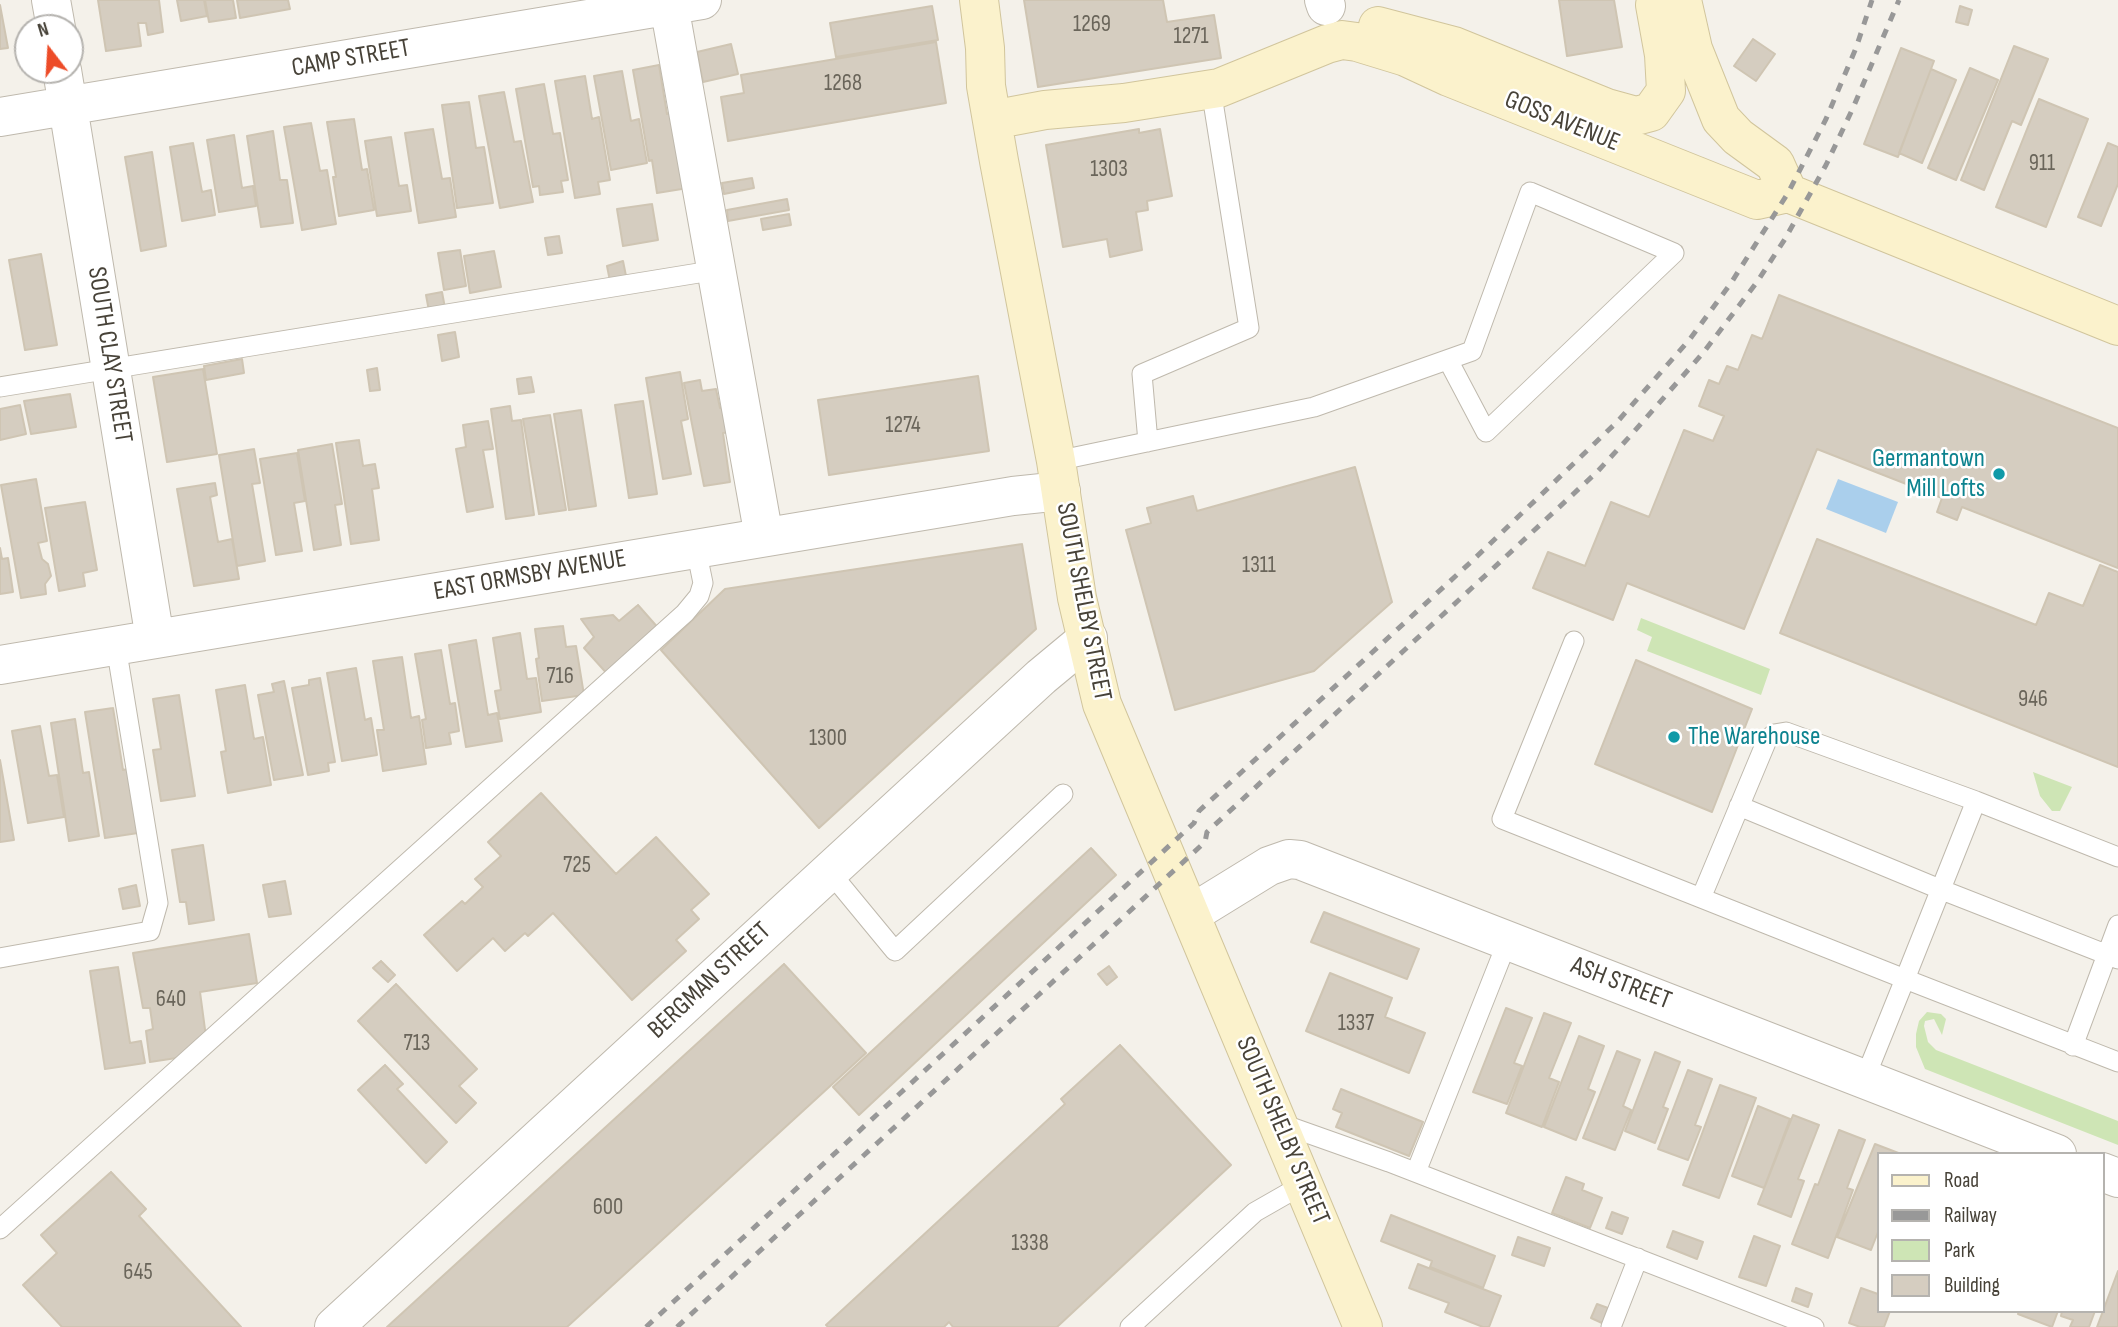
<!DOCTYPE html>
<style>
body{margin:0}
#map{position:relative;width:2118px;height:1327px;overflow:hidden;background:#f4f1ea;font-family:"Sofia Sans Condensed",sans-serif}
canvas{display:block}
.legend{position:absolute;left:1877px;top:1152px;width:228px;height:161px;box-sizing:border-box;background:#fff;border:2px solid #b5b3af;margin:0;padding:9px 12px;list-style:none;font-size:21px;color:#474238}
.legend li{display:flex;align-items:center;gap:14px;height:35px}
.legend b{width:35px;border:2px solid #b5b3af}
.north{position:absolute;left:14px;top:14px;width:70px;height:70px;box-sizing:border-box;background:#fff;border:2px solid #b5b3af;border-radius:50%;rotate:343deg;font-size:19px;font-weight:700;line-height:28px;text-align:center;color:#474238}
.north::after{content:'';display:block;margin:auto;width:24px;height:32px;background:#ed4c28;clip-path:polygon(50% 0,100% 100%,50% 72%,0 100%)}
</style>
<div id="map">
<canvas width="2118" height="1327"></canvas>
<ul class="legend">
<li><b style="height:9px;background:#fbf2cc"></b>Road</li>
<li><b style="height:9px;background:#989898"></b>Railway</li>
<li><b style="height:19px;background:#cee5b5"></b>Park</li>
<li><b style="height:19px;background:#d5cdc0"></b>Building</li>
</ul>
<div class="north">N</div>
</div>
<script>
const ctx = document.querySelector('canvas').getContext('2d');
ctx.lineJoin = 'round';
function fillPath(path, color) { ctx.fillStyle = color; ctx.fill(path, 'evenodd'); }
const toPath = rows => new Path2D(rows.map(r => 'M' + r).join(''));
function strokePath(path, color, width, dash) { ctx.strokeStyle = color; ctx.lineWidth = width; ctx.lineCap = dash ? 'butt' : 'round'; ctx.setLineDash(dash || []); ctx.stroke(path); }
function drawText(font, color, halo, rows, align = 'center') {
  ctx.font = font + ' "Sofia Sans Condensed",sans-serif'; ctx.lineWidth = 5; ctx.setLineDash([]); ctx.textBaseline = 'middle'; ctx.strokeStyle = halo; ctx.fillStyle = color; for (const [text, x, y, turn = 0] of rows) {
    ctx.save(); ctx.translate(x, y); ctx.rotate((+turn || 0) * Math.PI / 180); ctx.textAlign = isNaN(turn) ? turn : align; if (halo) ctx.strokeText(text, 0, 0); ctx.fillText(text, 0, 0); ctx.restore();
  }
}
fillPath(toPath([
 [1641,618,1770,669,1761,695,1647,651,1652,637,1637,630],
 [2033,772,2072,787,2060,811,2052,811,2040,796],
 [1927,1012,1941,1014,1946,1019,1942,1035,1934,1019,1925,1021,1924,1026,1928,1042,1936,1050,2118,1121,2118,1145,1925,1069,1916,1047,1916,1034,1919,1021]
]), '#cee5b5');
fillPath(toPath([
 [1838,479,1898,502,1886,533,1826,509]
]), '#aacfec');
const building = toPath([
 [98,0,159,0,163,32,148,35,146,23,138,23,141,46,106,51,98,0],
 [177,0,204,0,207,16,181,21,177,0],
 [205,0,233,0,236,18,209,22,205,0],
 [237,0,288,0,290,9,240,18,237,0],
 [1024,0,1163,0,1167,22,1214,15,1221,58,1038,87,1024,0],
 [1559,0,1614,0,1622,47,1567,56,1559,0],
 [0,5,8,48,0,49,0,5],
 [932,6,938,40,836,57,830,23,932,6],
 [1960,6,1972,10,1968,25,1956,22,1960,6],
 [1753,39,1775,54,1756,81,1734,66,1753,39],
 [936,42,946,103,728,141,721,97,744,93,741,75,936,42],
 [731,44,738,74,703,82,697,52,731,44],
 [2014,46,2048,59,2021,125,2012,121,1984,190,1961,180,2014,46],
 [1901,48,1934,61,1898,157,1864,144,1901,48],
 [659,65,667,114,680,111,688,188,657,193,652,160,649,161,633,70,659,65],
 [1970,68,1998,80,1956,180,1928,168,1970,68],
 [1931,69,1956,80,1922,163,1899,153,1931,69],
 [622,71,631,121,639,119,647,163,611,170,594,76,622,71],
 [585,76,592,119,599,117,610,180,598,182,600,194,575,198,555,81,585,76],
 [544,84,553,134,560,133,568,180,561,181,563,192,540,195,539,186,533,187,516,89,544,84],
 [504,92,514,142,521,141,533,202,500,208,479,96,504,92],
 [2039,99,2088,119,2046,227,1996,207,2039,99],
 [469,102,476,148,484,147,493,203,457,208,442,105,469,102],
 [354,119,362,170,367,169,374,210,339,216,333,177,336,177,327,122,354,119],
 [311,123,320,171,327,170,336,224,302,230,284,127,311,123],
 [433,129,442,179,450,178,456,217,419,223,405,133,433,129],
 [1139,129,1139,133,1160,129,1172,196,1147,201,1148,210,1136,212,1142,250,1110,257,1107,239,1063,247,1046,145,1139,129],
 [273,131,280,180,287,180,293,223,261,227,247,136,273,131],
 [234,135,242,188,253,186,256,206,219,212,207,140,234,135],
 [391,137,399,186,407,185,411,211,377,216,365,141,391,137],
 [193,143,202,192,211,190,215,215,182,221,170,147,193,143],
 [2108,143,2118,147,2118,184,2101,226,2078,217,2108,143],
 [152,152,166,246,141,251,125,157,152,152],
 [752,178,754,188,724,194,722,183,752,178],
 [787,199,789,210,728,221,727,210,787,199],
 [652,204,658,240,623,246,617,209,652,204],
 [789,214,791,225,763,230,761,219,789,214],
 [559,236,562,253,548,255,545,238,559,236],
 [460,250,466,286,444,290,438,253,460,250],
 [494,251,501,287,470,293,464,256,494,251],
 [41,254,57,345,25,350,9,260,41,254],
 [623,261,626,276,610,281,607,266,623,261],
 [442,292,445,308,429,311,426,295,442,292],
 [1779,295,2118,428,2118,568,1962,507,1957,520,1937,512,1942,498,1817,449,1744,629,1627,583,1613,620,1533,588,1548,552,1585,566,1611,502,1649,517,1684,430,1713,441,1724,416,1699,406,1709,380,1719,384,1727,366,1738,370,1752,335,1762,339,1779,295],
 [455,332,459,357,442,361,438,335,455,332],
 [242,359,244,373,206,380,204,366,242,359],
 [377,368,380,390,370,391,367,370,377,368],
 [203,369,217,454,167,462,153,377,203,369],
 [680,372,688,419,681,421,691,474,663,479,646,378,680,372],
 [978,376,989,451,829,475,818,400,978,376],
 [531,377,534,392,519,394,517,379,531,377],
 [700,380,702,391,716,389,720,408,728,406,732,432,723,433,730,482,704,486,684,383,700,380],
 [70,394,76,427,31,434,24,401,70,394],
 [643,401,657,494,629,498,615,405,643,401],
 [20,405,26,434,0,440,0,409,20,405],
 [510,406,512,421,521,420,534,515,506,519,491,409,510,406],
 [581,410,596,506,569,510,554,414,581,410],
 [550,415,566,510,539,514,523,419,550,415],
 [488,421,493,449,483,450,493,507,467,512,456,449,466,447,463,425,488,421],
 [359,440,363,466,375,464,379,488,372,489,379,540,351,544,336,443,359,440],
 [332,444,342,504,335,505,341,545,314,550,298,450,332,444],
 [254,449,260,483,252,484,265,561,237,566,219,455,254,449],
 [297,453,305,501,294,503,302,551,276,555,260,459,297,453],
 [1355,467,1392,602,1314,671,1175,710,1126,530,1151,523,1147,508,1193,496,1197,511,1355,467],
 [36,479,47,541,38,543,42,559,48,564,51,576,45,584,46,594,21,598,1,485,36,479],
 [215,483,217,495,210,497,218,542,232,539,239,579,194,586,177,489,215,483],
 [85,502,97,570,83,573,85,586,59,591,45,508,85,502],
 [1817,539,2036,625,2049,593,2083,606,2100,565,2118,572,2118,767,1780,633,1817,539],
 [1022,544,1036,629,819,828,661,650,725,589,1022,544],
 [0,548,2,559,8,558,13,592,0,594,0,548],
 [638,605,660,630,610,677,584,648,594,637,581,619,613,615,619,621,638,605],
 [563,626,566,647,576,646,584,695,542,701,536,659,539,658,535,629,563,626],
 [520,633,527,679,536,678,541,712,500,719,495,691,501,690,493,638,520,633],
 [476,640,488,715,497,713,502,741,466,747,449,645,476,640],
 [441,650,450,704,455,703,459,731,449,733,451,744,426,748,422,720,426,719,415,654,441,650],
 [402,657,411,718,419,716,426,764,383,771,377,730,384,730,373,661,402,657],
 [1636,660,1752,709,1712,812,1595,764,1636,660],
 [356,668,365,720,371,718,377,755,342,761,327,673,356,668],
 [320,678,335,762,328,763,329,771,308,775,292,688,309,685,309,680,320,678],
 [284,681,303,775,274,780,258,695,274,692,272,684,284,681],
 [245,685,254,739,263,737,271,785,228,793,221,752,226,751,216,690,245,685],
 [179,695,195,796,161,801,153,750,161,749,153,699,179,695],
 [113,708,123,770,128,769,138,833,105,838,85,712,113,708],
 [75,719,83,773,89,772,99,836,69,841,51,723,75,719],
 [40,726,49,776,57,775,64,817,28,823,12,731,40,726],
 [0,760,14,840,0,842,0,760],
 [541,793,616,874,656,837,709,894,691,910,699,919,676,940,686,951,632,1000,553,913,528,936,525,933,505,951,493,938,457,971,424,935,462,901,465,904,483,887,475,879,501,856,488,842,541,793],
 [203,845,214,920,189,924,186,902,180,902,172,850,203,845],
 [1091,848,1116,875,859,1115,833,1087,1091,848],
 [285,881,291,914,269,917,263,885,285,881],
 [136,885,140,906,123,909,119,889,136,885],
 [1324,912,1419,949,1407,979,1311,942,1324,912],
 [249,934,257,983,200,992,206,1037,183,1057,150,1062,146,1031,153,1029,150,1008,143,1008,133,953,249,934],
 [381,961,395,975,388,982,373,968,381,961],
 [784,964,866,1053,828,1088,567,1327,387,1327,784,964],
 [1109,966,1117,977,1107,985,1098,974,1109,966],
 [118,967,130,1043,141,1041,145,1063,105,1069,90,971,118,967],
 [1330,973,1392,998,1385,1017,1425,1033,1409,1073,1306,1031,1330,973],
 [396,984,477,1069,459,1086,476,1103,456,1123,358,1021,396,984],
 [1506,1008,1532,1018,1514,1063,1522,1066,1507,1104,1473,1092,1506,1008],
 [1544,1013,1571,1023,1549,1078,1559,1082,1542,1127,1506,1113,1544,1013],
 [1579,1036,1604,1046,1588,1089,1595,1092,1576,1140,1544,1127,1579,1036],
 [1120,1045,1231,1165,1057,1327,953,1327,949,1322,944,1327,828,1327,826,1325,1065,1104,1061,1099,1120,1045],
 [1617,1051,1640,1060,1623,1106,1631,1110,1615,1150,1583,1138,1617,1051],
 [1655,1052,1680,1062,1663,1107,1668,1109,1655,1143,1625,1131,1655,1052],
 [385,1065,403,1084,397,1089,447,1142,426,1163,358,1090,385,1065],
 [1688,1070,1712,1079,1695,1125,1701,1127,1688,1160,1658,1149,1688,1070],
 [1720,1085,1756,1098,1719,1198,1683,1185,1720,1085],
 [1341,1089,1423,1122,1409,1156,1336,1127,1342,1113,1333,1109,1341,1089],
 [1758,1106,1790,1119,1764,1188,1732,1176,1758,1106],
 [1793,1115,1819,1125,1798,1179,1804,1181,1791,1217,1758,1204,1793,1115],
 [1839,1130,1865,1140,1847,1188,1853,1190,1828,1258,1792,1244,1815,1184,1818,1185,1839,1130],
 [1875,1144,1901,1154,1878,1154,1878,1232,1871,1250,1837,1237,1875,1144],
 [111,1172,146,1209,139,1216,241,1327,62,1327,23,1285,57,1253,41,1235,111,1172],
 [1566,1177,1584,1184,1582,1190,1602,1198,1590,1228,1552,1213,1566,1177],
 [1612,1212,1628,1218,1622,1234,1606,1228,1612,1212],
 [1391,1215,1495,1256,1483,1288,1430,1267,1432,1261,1381,1241,1391,1215],
 [1673,1231,1703,1242,1697,1259,1667,1247,1673,1231],
 [1754,1236,1780,1246,1766,1286,1739,1277,1754,1236],
 [1518,1237,1550,1248,1544,1266,1512,1255,1518,1237],
 [1418,1264,1501,1296,1489,1327,1483,1327,1445,1312,1449,1303,1409,1288,1418,1264],
 [2118,1271,2118,1327,2097,1327,2118,1271],
 [1796,1288,1812,1294,1808,1307,1792,1301,1796,1288],
 [1861,1288,1878,1294,1878,1311,1890,1311,1884,1327,1860,1327,1849,1323,1861,1288],
 [1597,1304,1608,1308,1602,1323,1591,1318,1597,1304],
 [2019,1311,2058,1311,2052,1327,2018,1314,2019,1311],
 [2062,1311,2095,1311,2089,1327,2070,1327,2073,1320,2061,1316,2062,1311]
]);
fillPath(building, '#d5cdc0');
strokePath(building, '#cfc5b3', 2);
const service = toPath([
 [0,387,717,270],
 [1148,442,1142,374,1249,328,1211,89],
 [1056,461,1314,407,1472,351,1530,192,1674,253,1486,432,1448,360],
 [1574,641,1502,819,1905,979,1865,1078],
 [1976,801,1905,979,2118,1062],
 [1739,806,1942,890,2118,959],
 [829,871,895,951,1063,794],
 [1701,898,1767,740,1774,734,1786,732,1976,801,2118,857],
 [0,958,150,931,158,903,116,646],
 [2073,1046,2118,925],
 [1279,1123,1389,1162,1814,1327],
 [1416,1172,1508,940],
 [0,1229,685,613,699,596,703,583,696,549],
 [1130,1327,1255,1212,1304,1184],
 [1611,1327,1638,1258]
]);
const minor = toPath([
 [51,0,56,28],
 [1324,0,1326,6],
 [669,5,764,537],
 [62,70,155,639],
 [0,117,702,0],
 [0,665,1013,496,1061,491],
 [1191,914,1269,866,1289,859,1300,860,2057,1154],
 [2102,1172,2118,1178],
 [334,1327,1041,677,1088,638]
]);
const secondary = toPath([
 [979,0,985,48,986,86,999,161,1056,461,1077,598,1102,704,1363,1327],
 [1682,0,1693,49,1721,119,1738,137,1775,164,1788,193],
 [1378,26,1454,46,1607,108,1636,116,1651,112,1666,91,1664,55,1655,5,1658,0],
 [992,120,1045,110,1124,103,1219,88,1327,44,1342,40,1357,42,1406,57,1449,77,1757,200,1788,193,2118,326]
]);
strokePath(service, '#bfb9ad', 21);
strokePath(minor, '#bfb9ad', 40);
strokePath(secondary, '#d1c59c', 40);
strokePath(service, '#fff', 19);
strokePath(minor, '#fff', 38);
strokePath(secondary, '#fbf2cc', 38);
strokePath(toPath([
 [646,1327,1194,823,1199,811,1472,561,1618,421,1690,339,1731,283,1788,193,1826,119,1856,48,1872,0],
 [677,1327,1205,842,1207,832,1500,562,1597,472,1631,435,1703,353,1757,282,1785,239,1826,165,1853,108,1899,0]
]), '#989898', 5, [9, 9]);
for (const [x, y, r, color] of [
 [1999,474,7,"#0f9aa8"],
 [1674,737,7,"#0f9aa8"]
]) { const dot = new Path2D(); dot.arc(x, y, r, 0, 2 * Math.PI); ctx.fillStyle = color; ctx.fill(dot); strokePath(dot, '#fff', 2.5); }
drawText('23px', '#6a655a', null, [
 ["1269",1092,25],
 ["1271",1191,37],
 ["1268",843,84],
 ["911",2042,164],
 ["1303",1109,170],
 ["1274",903,426],
 ["1311",1259,566],
 ["716",560,677],
 ["946",2033,700],
 ["1300",828,739],
 ["725",577,866],
 ["640",171,1000],
 ["1337",1356,1024],
 ["713",417,1044],
 ["600",608,1208],
 ["1338",1030,1244],
 ["645",138,1273]
]);
drawText('26px', '#474238', '#fff', [
 ["CAMP STREET",351,59,-10],
 ["GOSS AVENUE",1562,122,22],
 ["SOUTH CLAY STREET",109,355,81],
 ["EAST ORMSBY AVENUE",530,576,-10],
 ["SOUTH SHELBY STREET",1083,602,79],
 ["BERGMAN STREET",710,981,-43],
 ["ASH STREET",1621,984,21],
 ["SOUTH SHELBY STREET",1282,1131,67]
]);
drawText('26px', '#0d838f', '#fff', [
 ["Germantown",1985,459],
 ["Mill Lofts",1985,489],
 ["The Warehouse",1688,737,"left"]
], 'right');
</script>
